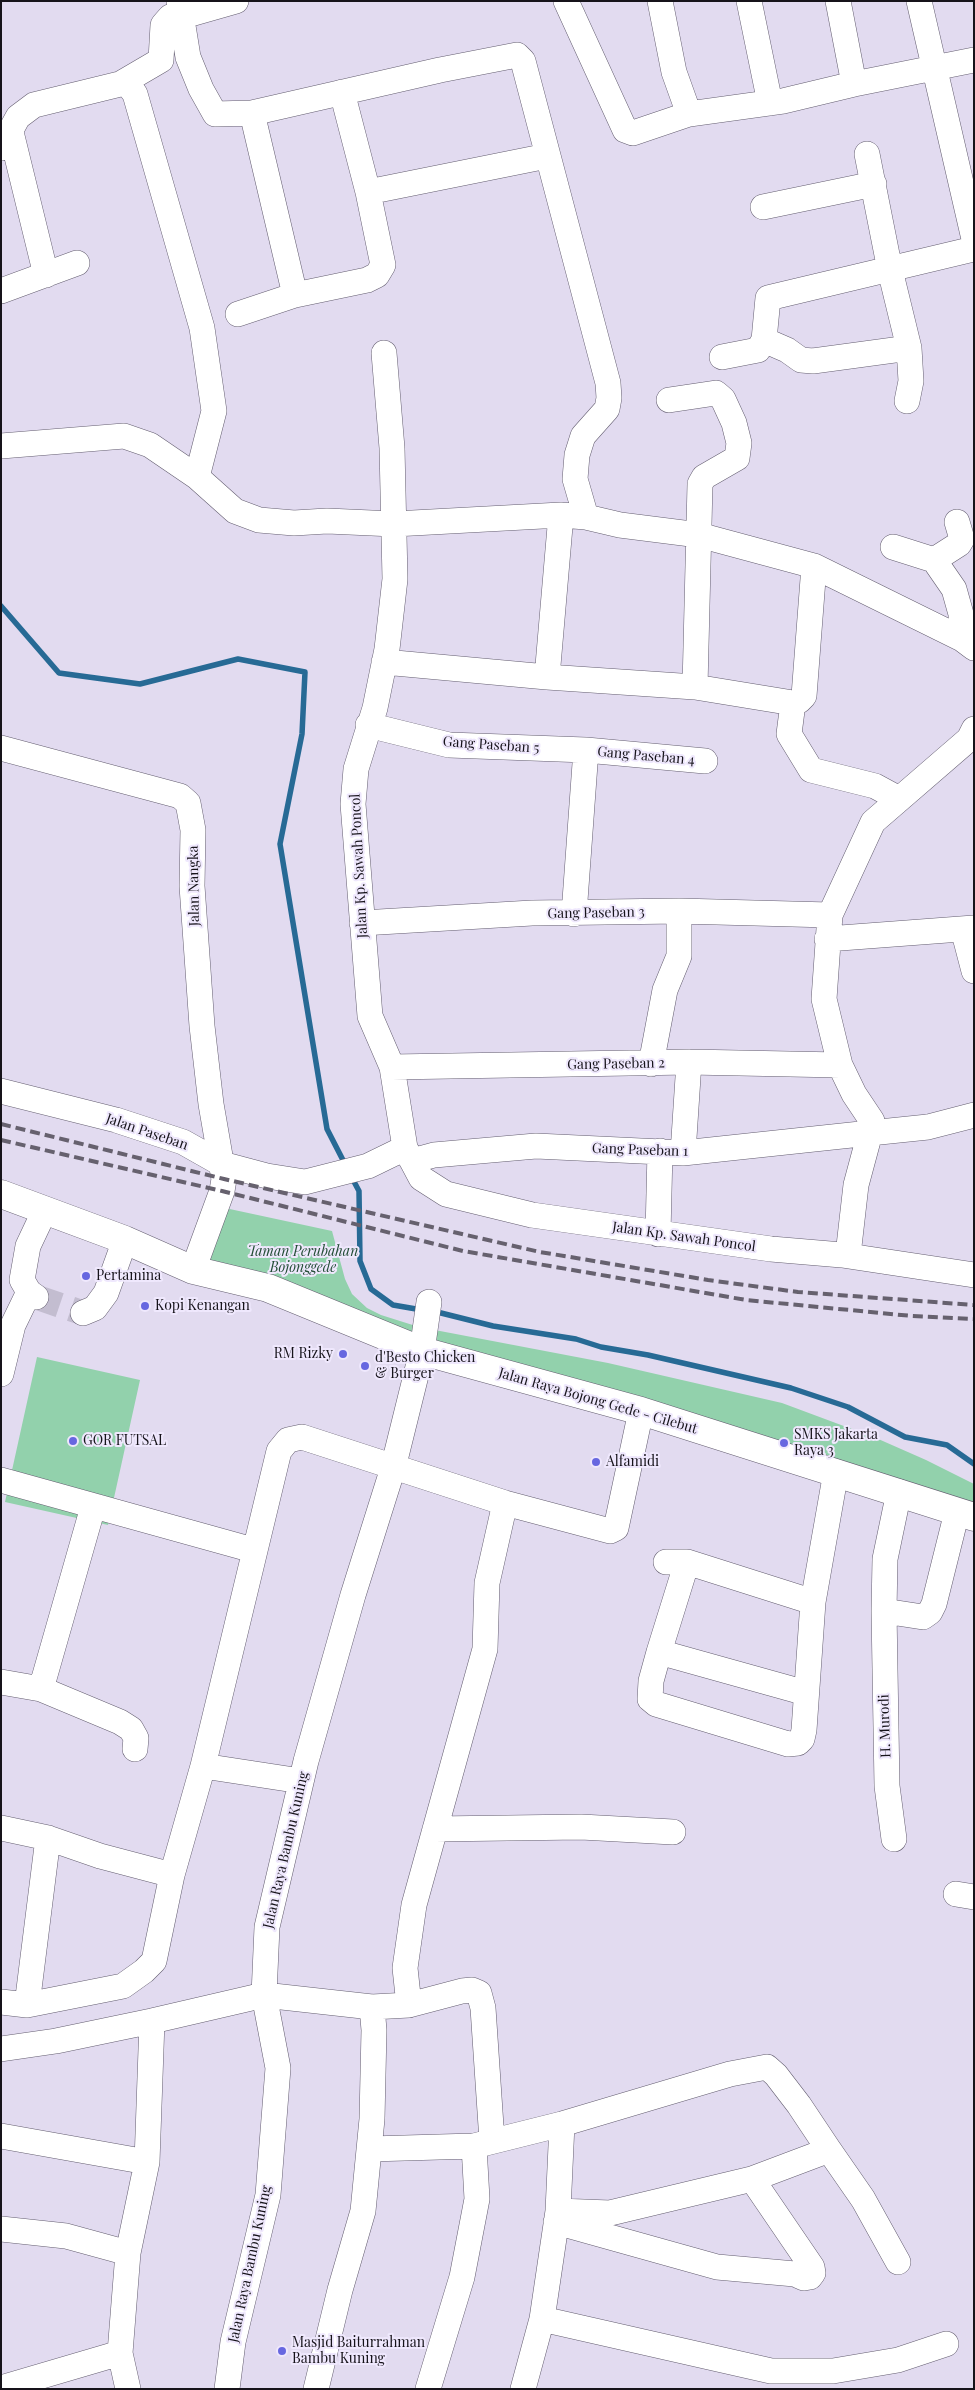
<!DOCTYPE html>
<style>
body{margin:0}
#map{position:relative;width:975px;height:2390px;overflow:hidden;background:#e2dbf0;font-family:"Playfair Display",serif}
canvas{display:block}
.frame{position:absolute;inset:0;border:2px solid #16131a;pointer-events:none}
</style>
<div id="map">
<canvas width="975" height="2390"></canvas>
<div class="frame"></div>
</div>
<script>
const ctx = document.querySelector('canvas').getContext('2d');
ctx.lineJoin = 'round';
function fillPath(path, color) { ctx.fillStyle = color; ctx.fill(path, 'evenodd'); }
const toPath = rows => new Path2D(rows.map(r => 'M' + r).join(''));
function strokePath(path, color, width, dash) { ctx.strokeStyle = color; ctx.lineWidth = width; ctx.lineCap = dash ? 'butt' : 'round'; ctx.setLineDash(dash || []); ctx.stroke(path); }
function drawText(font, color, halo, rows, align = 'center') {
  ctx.font = font + ' "Playfair Display",serif'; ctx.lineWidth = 4; ctx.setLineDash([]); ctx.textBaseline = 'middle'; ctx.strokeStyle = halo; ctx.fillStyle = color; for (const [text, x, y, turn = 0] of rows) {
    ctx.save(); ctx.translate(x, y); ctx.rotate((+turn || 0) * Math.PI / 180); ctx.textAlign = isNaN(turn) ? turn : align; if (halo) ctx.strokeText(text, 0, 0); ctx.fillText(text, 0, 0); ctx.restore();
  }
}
fillPath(toPath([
 [225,1208,332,1231,345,1279,352,1294,367,1308,381,1315,419,1327,608,1363,782,1403,876,1438,926,1460,974,1484,974,1505,429,1340,203,1261],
 [37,1357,140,1380,108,1525,5,1502]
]), '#92d1ac');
strokePath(toPath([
 [1,606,59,673,140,684,238,659,305,672,302,734,280,844,327,1129,346,1166],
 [351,1176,359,1191,360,1261,371,1289,393,1305,422,1310],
 [433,1311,493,1326,576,1339,601,1347,648,1355,791,1388,848,1407,905,1437,947,1445,974,1464]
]), '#276a95', 5.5);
strokePath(toPath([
 [36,1297,83,1313]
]), '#c3bdd0', 25, [25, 12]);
const minor = toPath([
 [179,1,188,57,201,89,215,114,252,113,440,70,517,55,523,61,608,383,609,398,607,409,583,436,577,455,575,479,586,517],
 [566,1,625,130,633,133,689,114],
 [660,1,674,72,689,114,783,101,854,84,974,60],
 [749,1,770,103],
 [838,1,854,84],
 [919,1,974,239],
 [126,82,135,94,202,328,214,411,197,477],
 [252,113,295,295],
 [11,132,46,275],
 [1,148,18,117,34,105,120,84,161,60,163,25,170,17,180,17,236,1],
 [867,154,890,270,909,348,911,381,907,401],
 [368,192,547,156],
 [763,207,874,184],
 [1,291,77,263],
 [238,314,295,295,367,280,377,275,383,265,368,192,342,92],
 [764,340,787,350,801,360,813,361,909,348],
 [384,353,392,448,395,579,387,649,375,708,356,769,353,804,370,1016,392,1067,405,1148,412,1161,434,1155,536,1146,683,1153,870,1133,872,1121,854,1094,840,1065,824,999,830,915,873,822,969,739,974,729],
 [722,357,758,350,764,340,768,298,974,249],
 [669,400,716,393,723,399,734,423,739,443,737,458,704,477,700,484,695,687],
 [1,446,124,436,150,445,197,477,235,511,259,520,294,523,327,521,394,524,561,515,586,517,620,525,699,535,814,566,962,639,974,648],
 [893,547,934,560,954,589,961,614,962,639],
 [934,560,959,544,962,539,957,522],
 [384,662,547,677,695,687,793,703,799,701,804,696,814,566],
 [547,677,561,515],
 [793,703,789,734,811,770,875,786,899,799],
 [368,725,449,745,586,750,705,761],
 [1,748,180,796,188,803,193,830,192,886,202,1026,211,1104,224,1179,222,1191,193,1270],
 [574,914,586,750],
 [362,923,532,913,679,911,830,915],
 [963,929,974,971],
 [827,939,974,928],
 [651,1064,665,990,679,956,679,911],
 [392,1067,689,1062,840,1065],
 [1,1091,116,1120,183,1142,222,1164,267,1176,305,1182,368,1166,405,1148],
 [683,1153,689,1062],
 [412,1161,421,1178,446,1194,532,1215,771,1249,842,1255,974,1275],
 [658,1234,660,1151],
 [848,1255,856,1185,870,1133,928,1127,974,1115],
 [36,1297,29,1292,22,1280,28,1246,45,1210],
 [83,1313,95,1308,106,1293,125,1240],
 [1,1374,13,1325,29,1292],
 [1,1480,253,1550],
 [666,1562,687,1562,813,1602],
 [687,1562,659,1652,651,1681,650,1699,656,1704,788,1744,798,1743,802,1739,804,1730,813,1602,836,1472],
 [884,1611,923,1617,930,1612,934,1604,957,1512],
 [659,1652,806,1693],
 [1,1682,41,1689,120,1722,131,1729,136,1738,135,1749],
 [41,1689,93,1507],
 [301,1781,203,1766,279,1451,288,1440,302,1437,505,1503,610,1531,616,1528,641,1411],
 [1,1828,48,1838,100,1856,172,1875,203,1766],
 [435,1829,581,1827,673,1832],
 [894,1839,887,1786,884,1611,885,1559,899,1492],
 [956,1894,974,1897],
 [1,2002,27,2005,123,1986,144,1971,154,1961,172,1875],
 [27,2005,48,1838],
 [409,2005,462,1991,472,1990,479,1993,483,2008,492,2141],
 [1,2049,56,2041,152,2021,264,1995,372,2007,409,2005,405,1968,414,1905,485,1649,487,1583,505,1503],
 [1,2136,147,2162],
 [370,2149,474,2146,562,2124,730,2074,767,2067,776,2075,799,2105,829,2150],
 [558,2211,610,2213,752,2179,829,2150,863,2199,898,2262],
 [556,2222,717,2267,795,2274,804,2278,810,2277,813,2273,812,2267,752,2179],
 [1,2229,66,2236,128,2253],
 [542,2319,771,2371,833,2371,898,2360,946,2344],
 [1,2388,120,2353],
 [128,2389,120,2353,128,2253,147,2162,152,2021],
 [227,2389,233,2342,268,2195,278,2068,264,1995,267,1927,306,1761,353,1595,393,1468,422,1351,429,1302],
 [316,2389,340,2290,363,2211,372,2119,374,2030,372,2007],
 [428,2389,462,2277,477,2199,474,2146],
 [523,2389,542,2319,558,2211,562,2124]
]);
const major = toPath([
 [1,1194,125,1240,193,1270,268,1288,422,1351,641,1411,974,1517]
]);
strokePath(minor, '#645e70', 26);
strokePath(major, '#645e70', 29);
strokePath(minor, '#fff', 25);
strokePath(major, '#fff', 28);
strokePath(toPath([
 [1,1124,224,1179,540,1252,708,1280,798,1292,974,1305],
 [1,1140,222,1191,463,1251,746,1300,912,1316,974,1319]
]), '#66616e', 4, [10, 5]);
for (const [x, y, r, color] of [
 [86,1276,5,"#6767e0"],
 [145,1306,5,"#6767e0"],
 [343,1354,5,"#6767e0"],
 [365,1366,5,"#6767e0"],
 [73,1441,5,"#6767e0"],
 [784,1443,5,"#6767e0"],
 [596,1462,5,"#6767e0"],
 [282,2351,5,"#6767e0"]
]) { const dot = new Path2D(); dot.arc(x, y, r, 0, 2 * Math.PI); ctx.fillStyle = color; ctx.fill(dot); strokePath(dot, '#efe8fd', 2); }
drawText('14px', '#16131a', '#efe8fd', [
 ["Gang Paseban 5",491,745,4],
 ["Gang Paseban 4",646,756,5],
 ["Jalan Kp. Sawah Poncol",359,866,-93],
 ["Jalan Nangka",194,886,-91],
 ["Gang Paseban 3",596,913,-1],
 ["Gang Paseban 2",616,1064,-1],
 ["Jalan Paseban",147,1132,19],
 ["Gang Paseban 1",640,1150,2],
 ["Jalan Kp. Sawah Poncol",684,1237,8],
 ["Jalan Raya Bojong Gede - Cilebut",598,1401,16],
 ["H. Murodi",885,1726,-92],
 ["Jalan Raya Bambu Kuning",286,1850,-77],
 ["Jalan Raya Bambu Kuning",250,2264,-78]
]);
drawText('italic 14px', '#234d36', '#efe8fd', [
 ["Taman Perubahan",303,1252],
 ["Bojonggede",303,1268]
]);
drawText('14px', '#16131a', '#efe8fd', [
 ["Pertamina",96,1276],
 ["Kopi Kenangan",155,1306],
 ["RM Rizky",333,1354,"right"],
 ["d'Besto Chicken",375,1358],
 ["& Burger",375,1374],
 ["SMKS Jakarta",794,1435],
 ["Raya 3",794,1451],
 ["GOR FUTSAL",83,1441],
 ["Alfamidi",606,1462],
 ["Masjid Baiturrahman",292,2343],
 ["Bambu Kuning",292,2359]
], 'left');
</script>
